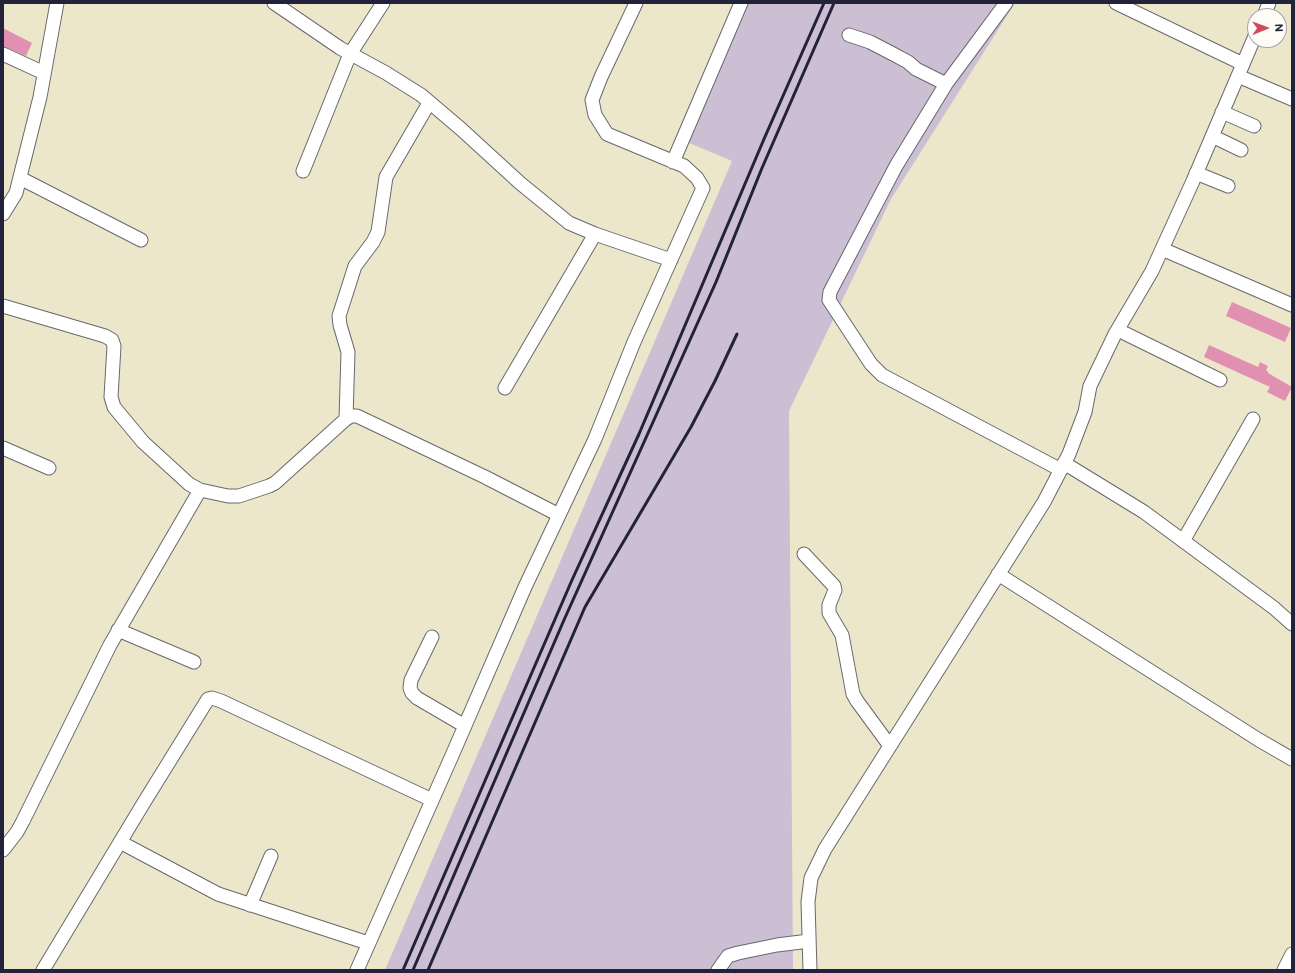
<!DOCTYPE html>
<style>
body{margin:0}
#map{position:relative;width:1295px;height:973px;overflow:hidden;background:#ece7cb;font-family:"Balsamiq Sans",sans-serif}
canvas{display:block}
.frame{position:absolute;inset:0;border:4px solid #22223b;pointer-events:none}
.north{position:absolute;left:1247px;top:8px;width:40px;height:40px;box-sizing:border-box;background:#fdfcf7;border:1px solid #a5a5ac;border-radius:50%;rotate:89deg;font-size:11px;font-weight:700;line-height:16px;text-align:center;color:#22223b}
.north::after{content:'';display:block;margin:auto;width:14px;height:18px;background:#d1495b;clip-path:polygon(50% 0,100% 100%,50% 72%,0 100%)}
</style>
<div id="map">
<canvas width="1295" height="973"></canvas>
<div class="frame"></div>
<div class="north">N</div>
</div>
<script>
const ctx = document.querySelector('canvas').getContext('2d');
ctx.lineJoin = 'round';
function fillPath(path, color) { ctx.fillStyle = color; ctx.fill(path, 'evenodd'); }
const toPath = rows => new Path2D(rows.map(r => 'M' + r).join(''));
function strokePath(path, color, width, dash) { ctx.strokeStyle = color; ctx.lineWidth = width; ctx.lineCap = dash ? 'butt' : 'round'; ctx.setLineDash(dash || []); ctx.stroke(path); }
fillPath(toPath([
 [741,3,1015,3,891,199,789,411,793,970,385,970,732,161,680,139]
]), '#ccbfd4');
fillPath(toPath([
 [3,28,32,43,26,56,3,46],
 [1232,302,1291,328,1285,342,1226,316],
 [1209,345,1258,367,1260,362,1268,366,1266,371,1268,371,1268,373,1292,387,1285,401,1267,392,1270,387,1204,357]
]), '#e290b1');
const minor = toPath([
 [274,3,340,48,386,73,421,95,461,129,520,183,569,223,595,234,671,260],
 [1006,3,946,84,896,166,830,292,829,300,871,364,882,375,1061,470],
 [1116,3,1243,64],
 [1264,16,1269,3],
 [849,35,870,42,895,55,908,62,916,69,946,84],
 [3,54,44,73],
 [1238,76,1292,99],
 [1222,112,1254,126],
 [1212,136,1241,150],
 [673,162,741,3],
 [303,171,350,54,383,3],
 [1196,173,1228,186],
 [20,178,141,240],
 [3,214,16,193,40,97,57,3],
 [1162,249,1292,305],
 [3,306,105,336,112,340,114,346,111,397,114,407,143,442,189,484,200,490,228,496,239,496,269,486,275,483,346,419,351,416,357,416,485,477,559,515],
 [1118,330,1220,380],
 [505,388,595,234],
 [346,419,348,352,340,325,339,316,355,266,373,242,378,232,386,177,429,103],
 [3,448,49,468],
 [1064,463,1144,512,1274,608,1292,624],
 [1183,541,1253,419],
 [804,554,834,586,835,590,829,605,829,613,842,635,853,694,857,701,890,746],
 [998,574,1259,740,1292,759],
 [118,630,194,662],
 [432,637,411,680,410,688,412,693,417,698,465,726],
 [120,842,218,894,368,943],
 [3,850,17,832,23,821,110,645,200,490],
 [250,905,271,856],
 [43,970,143,804,208,699,212,698,221,701,432,800],
 [357,970,454,751,525,587,595,439,634,342,703,188,697,178,684,166,607,134,595,115,592,100,601,77,636,3],
 [718,970,728,956,738,953,777,945,809,941],
 [810,970,808,902,811,878,825,849,1044,502,1069,454,1085,412,1090,386,1115,334,1152,271,1193,181,1255,36],
 [1284,970,1292,954]
]);
strokePath(minor, '#69676d', 15);
strokePath(minor, '#fff', 13);
strokePath(toPath([
 [403,970,572,580,639,434,764,139,824,3],
 [413,970,564,620,716,282,762,168,834,3],
 [428,970,585,607,691,427,715,381,737,334]
]), '#22223b', 3);
</script>
